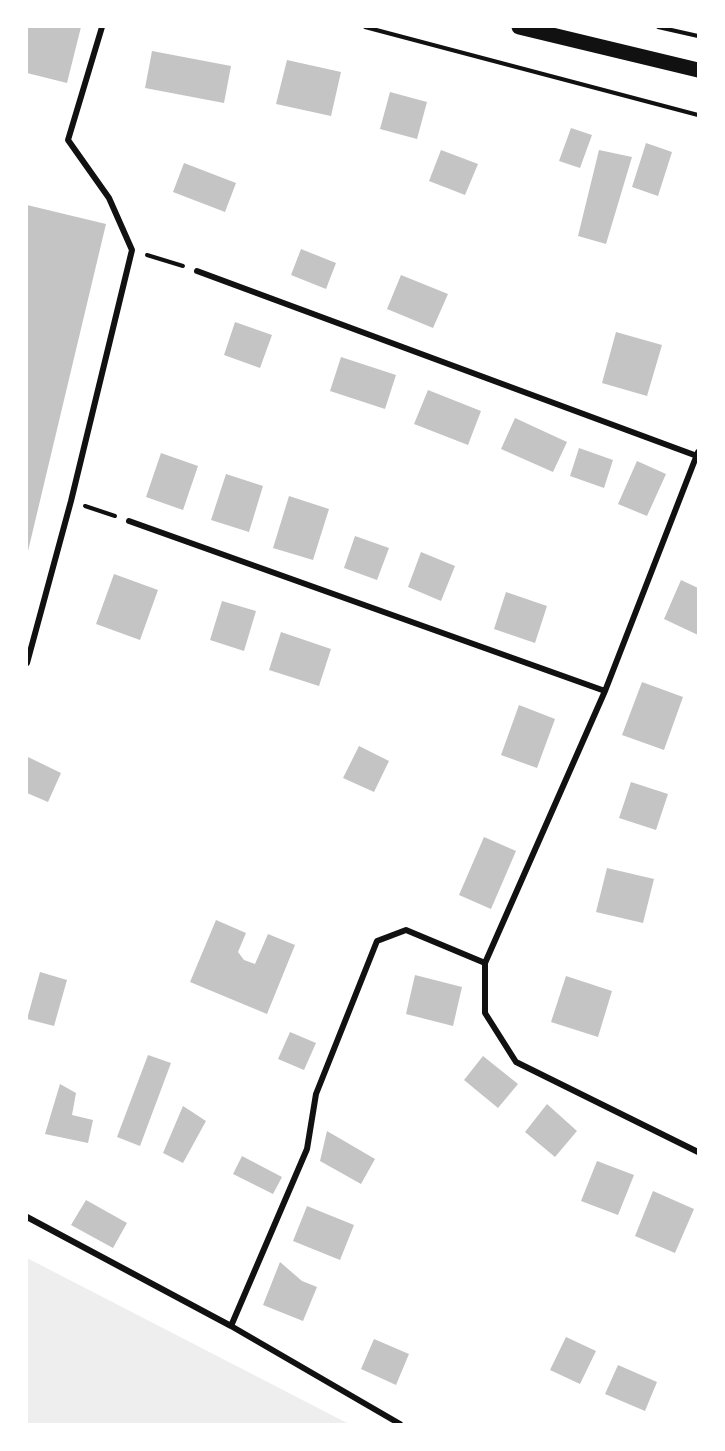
<!DOCTYPE html>
<style>
body{margin:0}
#map{position:relative;width:725px;height:1451px;overflow:hidden;background:#fff;font-family:"PT Sans Narrow",sans-serif}
canvas{display:block}
.frame{position:absolute;inset:0;border:28px solid #fff;pointer-events:none}
</style>
<div id="map">
<canvas width="725" height="1451"></canvas>
<div class="frame"></div>
</div>
<script>
const ctx = document.querySelector('canvas').getContext('2d');
ctx.lineJoin = 'round';
function fillPath(path, color) { ctx.fillStyle = color; ctx.fill(path, 'evenodd'); }
const toPath = rows => new Path2D(rows.map(r => 'M' + r).join(''));
function strokePath(path, color, width, dash) { ctx.strokeStyle = color; ctx.lineWidth = width; ctx.lineCap = dash ? 'butt' : 'round'; ctx.setLineDash(dash || []); ctx.stroke(path); }
fillPath(toPath([
 [27,1258,349,1424,27,1424]
]), '#eee');
fillPath(toPath([
 [27,27,81,27,67,83,27,73],
 [152,51,231,66,224,103,145,88],
 [287,60,341,72,331,116,276,104],
 [390,92,427,102,417,139,380,129],
 [571,128,592,135,580,168,559,161],
 [646,143,672,152,658,196,632,187],
 [441,150,478,164,465,195,429,181],
 [599,150,632,157,606,244,578,236],
 [184,163,236,183,225,212,173,192],
 [27,205,106,224,28,551,27,551],
 [301,249,336,263,326,289,291,275],
 [401,275,448,294,433,328,387,309],
 [235,322,272,335,260,368,224,355],
 [616,332,662,345,647,396,602,383],
 [341,357,396,375,385,409,330,391],
 [428,390,481,411,468,445,414,424],
 [515,418,567,442,553,472,501,449],
 [579,448,613,460,604,488,570,476],
 [161,453,198,466,183,510,146,497],
 [637,461,666,474,647,516,618,504],
 [226,474,263,486,249,532,211,520],
 [289,496,329,509,313,560,273,548],
 [355,536,389,548,377,580,344,568],
 [421,552,455,566,441,601,408,587],
 [114,574,158,590,140,640,96,624],
 [681,580,698,588,698,635,664,619],
 [506,592,547,606,535,643,494,629],
 [222,601,256,611,244,651,210,640],
 [281,632,331,649,319,686,269,670],
 [642,682,683,697,664,750,622,735],
 [519,705,555,719,537,768,501,755],
 [359,746,389,761,374,792,343,778],
 [28,757,61,773,48,802,27,793],
 [631,782,668,794,656,830,619,818],
 [484,837,516,851,491,909,459,895],
 [607,868,654,879,643,923,596,912],
 [216,920,246,933,238,952,244,960,255,964,268,934,295,945,267,1014,190,982],
 [40,972,67,980,54,1026,27,1019],
 [415,975,462,987,453,1026,406,1014],
 [566,976,612,991,598,1037,551,1022],
 [290,1032,316,1043,304,1070,278,1059],
 [148,1055,171,1063,140,1146,117,1137],
 [483,1056,518,1084,498,1108,464,1080],
 [60,1084,76,1093,72,1115,93,1120,88,1143,45,1134],
 [547,1104,577,1131,555,1157,525,1132],
 [183,1106,206,1121,183,1163,163,1153],
 [327,1131,375,1159,361,1184,320,1161],
 [242,1156,282,1177,273,1194,233,1174],
 [597,1161,634,1175,618,1215,581,1201],
 [653,1191,694,1209,675,1253,635,1236],
 [86,1200,127,1223,113,1248,71,1225],
 [307,1206,354,1225,340,1260,293,1241],
 [280,1262,302,1281,317,1287,303,1321,263,1305],
 [566,1337,596,1351,580,1384,550,1370],
 [374,1339,409,1354,396,1385,361,1369],
 [618,1365,657,1382,645,1411,605,1394]
]), '#c4c4c4');
strokePath(toPath([
 [365,27,698,115],
 [658,27,698,36],
 [147,255,183,266],
 [85,506,115,516]
]), '#111', 4);
strokePath(toPath([
 [197,271,697,456],
 [698,452,605,691,485,963,485,1013,516,1062,698,1152],
 [129,521,605,691],
 [27,663,71,501,132,250,109,198,68,140,102,27],
 [27,1217,231,1326,400,1424],
 [231,1326,307,1149,316,1094,377,941,406,930,485,963]
]), '#111', 6);
strokePath(toPath([
 [519,27,698,70]
]), '#111', 15);
</script>
